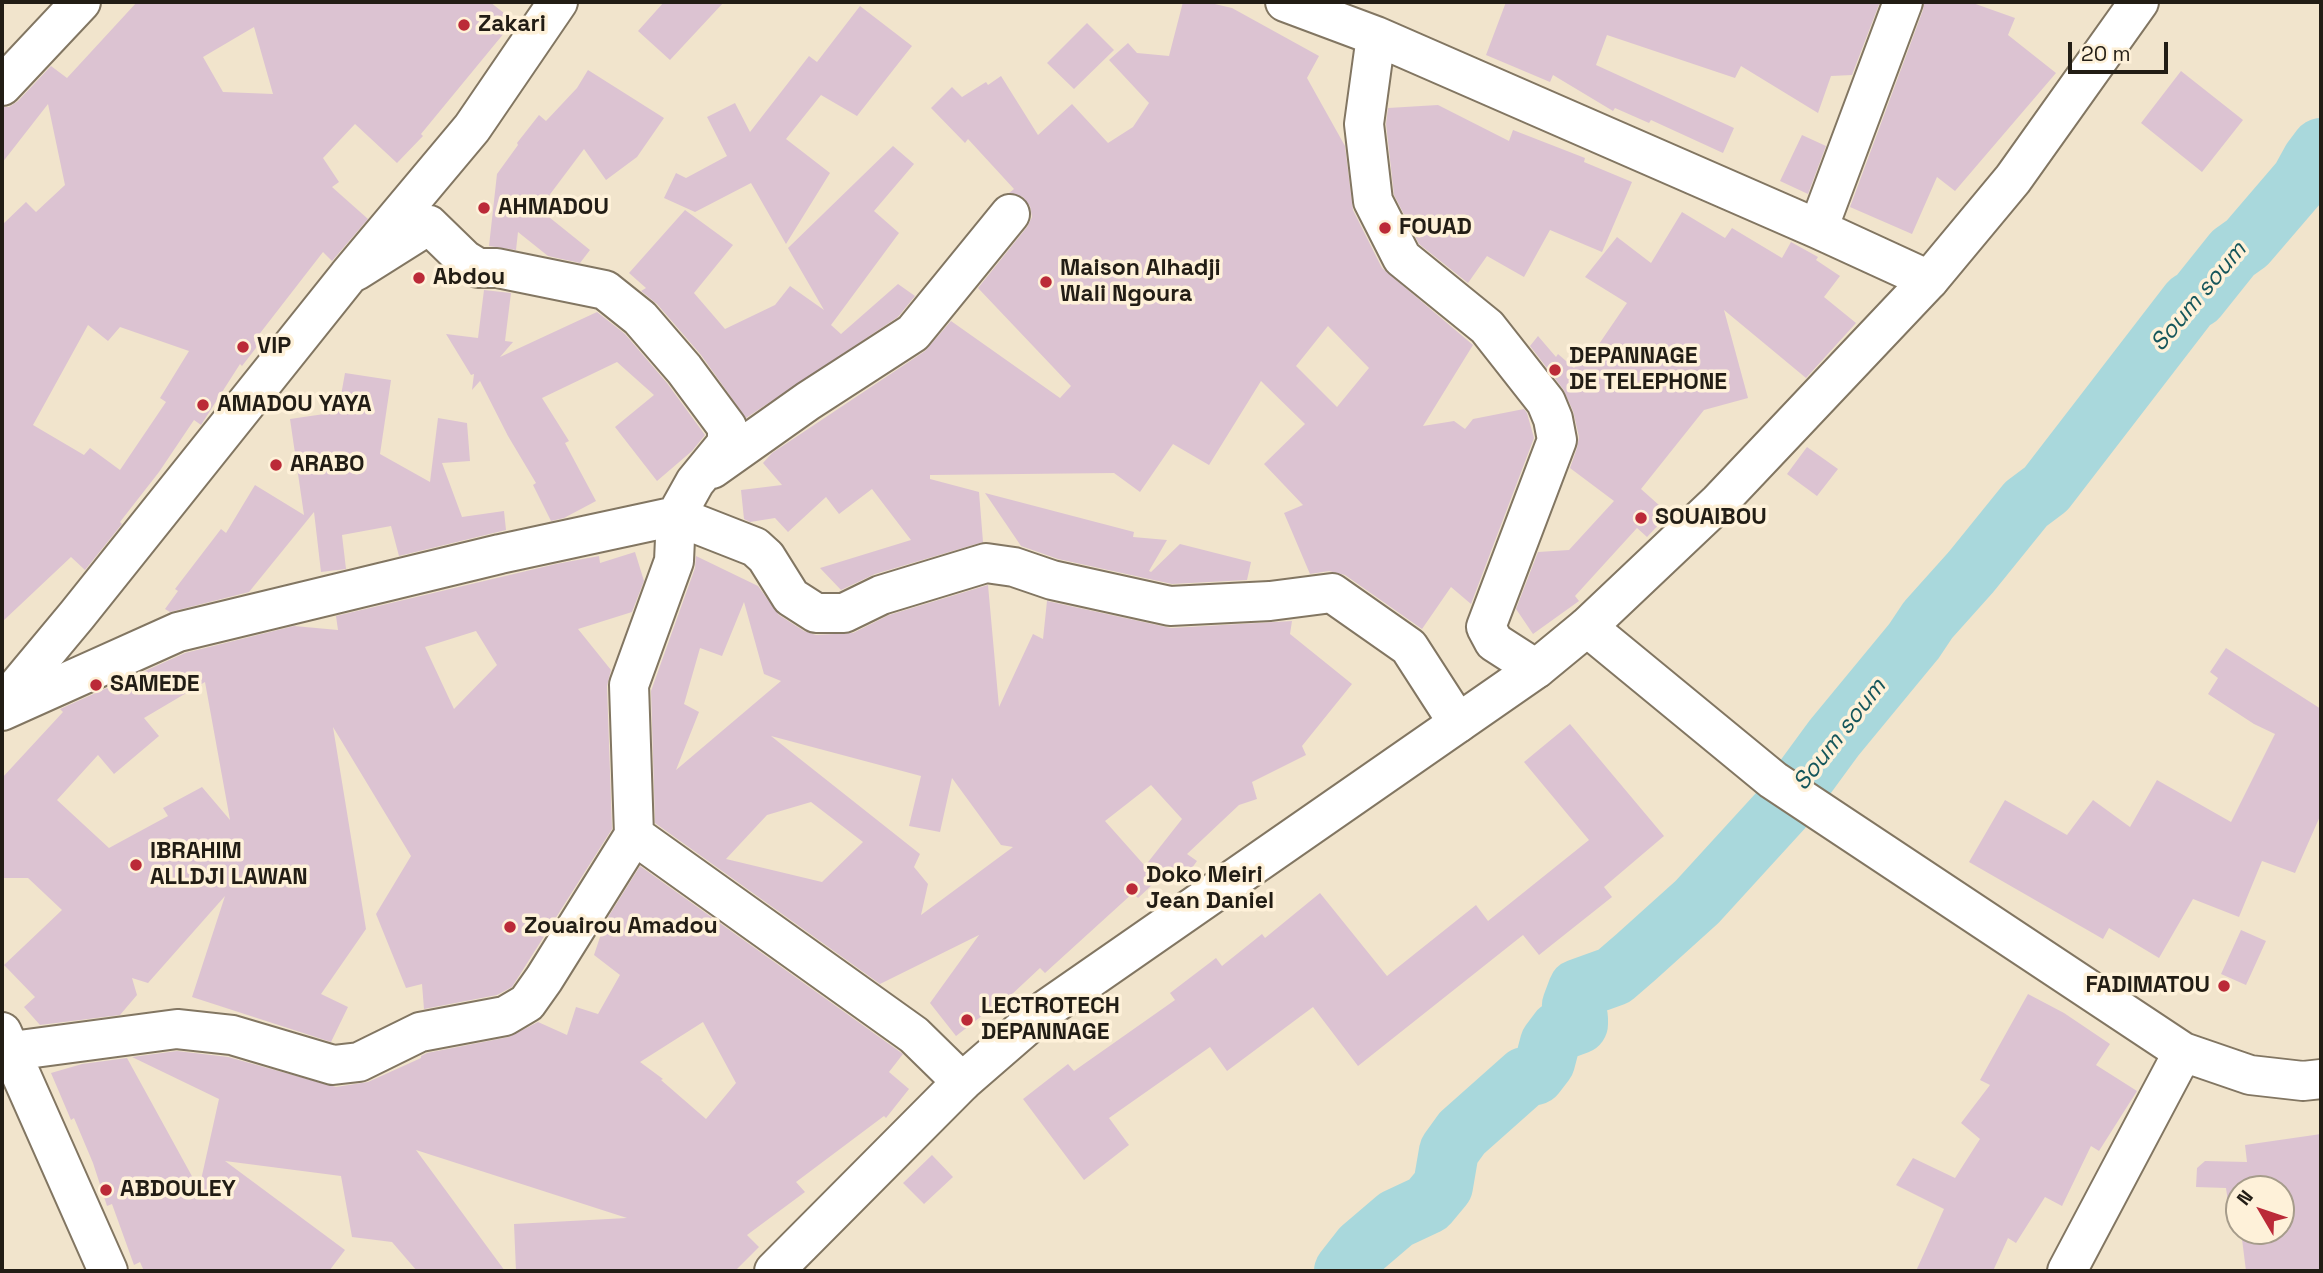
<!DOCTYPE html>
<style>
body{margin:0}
#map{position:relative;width:2323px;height:1273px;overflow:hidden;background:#f1e4cc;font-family:"Space Grotesk",sans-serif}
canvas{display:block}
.frame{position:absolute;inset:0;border:4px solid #221d15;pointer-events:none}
.north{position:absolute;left:2225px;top:1175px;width:70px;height:70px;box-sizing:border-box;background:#fef1d9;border:2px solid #a69c8b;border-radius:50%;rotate:309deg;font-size:19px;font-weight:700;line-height:28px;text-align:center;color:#221d15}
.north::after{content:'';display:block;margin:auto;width:24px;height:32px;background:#bb2a38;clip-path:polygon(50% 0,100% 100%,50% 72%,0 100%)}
.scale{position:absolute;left:2068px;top:42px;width:100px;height:32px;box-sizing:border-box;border:4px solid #221d15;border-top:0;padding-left:9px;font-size:21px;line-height:24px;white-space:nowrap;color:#221d15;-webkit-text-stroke:5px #fef1d9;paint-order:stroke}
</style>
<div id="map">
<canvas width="2323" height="1273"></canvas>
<div class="frame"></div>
<div class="north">N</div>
<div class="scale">20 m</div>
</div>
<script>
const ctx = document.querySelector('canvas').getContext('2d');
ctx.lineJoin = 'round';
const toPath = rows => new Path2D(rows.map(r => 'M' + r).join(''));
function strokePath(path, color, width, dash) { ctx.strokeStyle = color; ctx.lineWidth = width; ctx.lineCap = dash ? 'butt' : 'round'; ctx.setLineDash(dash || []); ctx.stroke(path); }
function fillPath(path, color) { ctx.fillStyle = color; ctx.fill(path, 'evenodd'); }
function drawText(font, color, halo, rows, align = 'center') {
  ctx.font = font + ' "Space Grotesk",sans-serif'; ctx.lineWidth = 7; ctx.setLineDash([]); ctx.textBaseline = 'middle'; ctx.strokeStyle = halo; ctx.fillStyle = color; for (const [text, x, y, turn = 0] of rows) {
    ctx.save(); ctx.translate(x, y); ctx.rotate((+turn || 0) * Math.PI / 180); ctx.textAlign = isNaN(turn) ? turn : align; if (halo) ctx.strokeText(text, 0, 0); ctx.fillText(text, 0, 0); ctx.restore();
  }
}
strokePath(toPath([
 [1344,1271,1362,1248,1396,1219,1428,1204,1443,1186,1449,1151,1462,1133,1525,1077,1535,1075,1545,1062,1550,1043,1559,1031,1578,1024,1578,1018,1572,1005,1578,989,1614,976,1636,957,1697,902,1782,809,1834,738,1914,641,1928,620,1971,572,2026,504,2046,489,2190,302,2197,298,2233,253,2247,243,2301,180,2312,160,2321,148]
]), '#a9d8dc', 60);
fillPath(toPath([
 [137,2,490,2,514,21,421,134,423,136,397,163,355,124,323,158,339,182,332,187,368,219,332,261,323,252,254,341,259,344,242,366,240,364,201,425,194,420,159,472,120,522,122,524,85,570,71,557,2,622,2,225,26,202,36,212,65,185,48,104,2,163,2,107,9,107,18,101,51,66,67,78],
 [254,27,273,94,223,92,203,57],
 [88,325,108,341,120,327,189,351,160,398,166,402,120,470,90,448,84,455,33,425],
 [664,2,724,2,670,60,638,31],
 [1183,2,1206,2,1232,8,1319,56,1307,78,1345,146,1353,210,1382,268,1473,345,1423,426,1454,421,1465,429,1473,419,1524,409,1527,413,1534,438,1471,604,1451,587,1422,629,1345,575,1329,571,1310,574,1284,513,1303,505,1264,464,1305,424,1261,381,1209,465,1173,444,1140,492,1114,473,930,475,930,479,979,492,983,542,875,574,841,590,820,568,911,540,872,489,839,514,826,497,788,532,775,518,750,522,744,519,741,490,782,485,763,463,772,453,925,351,951,321,1060,398,1071,386,978,288,1027,227,1032,217,1030,206,1023,197,1009,193,1014,189,968,139,965,143,931,108,952,87,962,97,986,82,988,85,1001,76,1038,135,1072,104,1108,143,1133,127,1149,103,1109,60,1128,43,1137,53,1169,56],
 [1328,326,1369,368,1337,407,1296,366],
 [1506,2,1880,2,1852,75,1831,76,1818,113,1741,66,1735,78,1607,35,1596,65,1734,128,1723,153,1651,120,1649,123,1615,108,1613,111,1553,75,1550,82,1486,55],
 [1924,2,1970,2,2015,18,2008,35,2056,73,1955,191,1937,177,1912,234,1850,207,1923,10],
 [860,6,912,46,857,116,821,95,786,139,830,173,786,244,751,183,695,212,664,198,676,173,686,178,727,156,707,117,735,103,750,132,809,56,817,62],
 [1087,23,1114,50,1074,89,1047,63],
 [588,70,664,118,637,157,606,180,584,149,539,209,590,250,580,263,548,256,518,232,516,250,489,246,497,174,518,145,517,143,539,115,546,121,577,88],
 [2181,71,2243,120,2202,172,2141,123],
 [1438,105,1509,141,1513,130,1585,158,1584,162,1632,182,1602,252,1550,230,1524,277,1487,256,1468,283,1419,244,1394,195,1386,124,1388,108],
 [1802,135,1826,146,1808,194,1780,181],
 [893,146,914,164,874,211,899,233,831,325,841,334,898,284,915,296,898,317,746,418,701,355,657,304,641,291,646,288,629,273,685,210,733,245,694,293,725,329,775,305,790,286,824,310,788,248],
 [1682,212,1725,238,1732,228,1782,258,1791,242,1818,257,1816,260,1840,276,1824,297,1856,323,1806,378,1724,310,1748,398,1704,410,1641,489,1669,514,1647,537,1637,528,1575,596,1579,601,1533,634,1516,609,1538,552,1569,550,1614,501,1570,468,1577,448,1579,437,1573,411,1563,389,1530,346,1538,336,1556,357,1558,354,1574,368,1579,362,1584,366,1627,303,1585,277,1617,237,1651,263],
 [484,290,511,293,505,341,513,342,500,357,597,312,625,334,667,383,705,435,692,451,657,481,615,427,654,395,617,362,542,398,569,441,565,443,596,501,564,518,551,521,533,485,536,483,508,436,480,381,472,390,474,374,471,375,446,334,478,338],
 [345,373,391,380,380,454,430,482,438,418,467,423,470,461,442,463,462,517,504,511,506,530,399,556,391,526,342,535,346,569,321,572,314,512,249,592,170,612,165,609,178,591,175,589,221,529,226,533,255,485,304,515,290,419,338,412],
 [1807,447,1838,469,1817,496,1787,474],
 [985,493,1134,532,1133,537,1167,540,1149,571,1151,572,1180,544,1251,562,1247,580,1172,584,1058,559,1021,546],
 [635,552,644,581,632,612,578,629,611,670,607,686,612,829,512,987,497,995,424,1009,422,984,406,988,376,914,411,856,333,727,366,929,321,994,348,1007,331,1042,192,997,225,896,148,983,132,978,137,995,120,1015,40,1025,24,1007,35,997,4,965,62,910,28,878,2,878,2,778,63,712,60,709,185,653,294,626,338,630,336,616,556,564,599,556,600,563],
 [476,631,497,665,454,709,425,647],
 [205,682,230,820,202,787,163,808,168,816,109,848,57,800,98,755,114,774,159,736,144,718],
 [696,556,758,586,779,615,804,631,816,635,853,633,889,615,988,585,999,707,1033,634,1043,639,1047,601,1171,628,1292,621,1290,634,1352,684,1302,746,1306,755,1252,782,1257,799,1239,805,1187,854,1197,861,1181,883,1166,872,1138,898,1133,893,1045,973,1040,968,994,1011,992,1008,956,1036,930,1003,979,935,880,984,655,823,651,691,695,568],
 [744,602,764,674,781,681,676,770,699,712,684,704,700,648,722,656],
 [771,736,921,776,909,826,940,832,952,778,1001,845,1013,847,921,915,928,884,914,867,920,854],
 [1151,785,1182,819,1145,866,1105,821],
 [811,802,863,842,822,882,726,859,767,815],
 [2226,648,2321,709,2321,814,2295,873,2262,861,2239,917,2193,899,2159,958,2109,928,2103,939,1969,862,2005,800,2067,835,2093,800,2130,827,2157,780,2231,822,2275,734,2254,724,2208,694,2218,678,2210,672],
 [1570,724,1664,836,1604,887,1612,897,1539,955,1523,935,1358,1066,1313,1007,1227,1071,1210,1047,1109,1118,1129,1145,1084,1180,1023,1099,1068,1064,1074,1071,1175,1000,1170,993,1216,958,1222,966,1262,934,1265,938,1320,893,1387,976,1476,905,1488,921,1589,840,1524,762],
 [640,866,903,1054,889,1072,909,1089,886,1118,884,1116,796,1182,805,1192,747,1235,759,1247,735,1271,516,1271,514,1224,627,1218,416,1150,505,1271,417,1271,392,1242,352,1237,341,1176,225,1161,345,1250,329,1271,144,1271,140,1262,134,1265,112,1204,107,1206,93,1163,74,1118,71,1120,51,1073,82,1064,127,1058,199,1189,219,1099,132,1057,177,1051,228,1057,336,1087,368,1082,421,1058,421,1056,427,1053,509,1037,538,1022,567,1035,576,1007,598,1014,620,975,594,955,605,922],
 [703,1022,736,1083,706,1119,661,1080,663,1079,640,1062],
 [2241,930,2266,941,2246,985,2221,974],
 [2028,994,2064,1013,2110,1044,2096,1065,2137,1091,2099,1151,2091,1146,2062,1206,2045,1197,2016,1243,2008,1238,1993,1271,1916,1271,1944,1209,1896,1185,1913,1158,1955,1178,1980,1139,1961,1123,1990,1085,1980,1080],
 [2321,1134,2321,1271,2246,1271,2241,1231,2281,1231,2281,1189,2239,1189,2239,1215,2230,1216,2226,1188,2196,1187,2197,1168,2205,1161,2247,1162,2245,1145],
 [932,1155,953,1177,924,1204,903,1183]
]), '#dcc3d2');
const street = toPath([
 [1285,2,1376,36,1818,229,1929,280],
 [1376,36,1364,124,1373,201,1402,258,1487,327,1546,402,1553,419,1557,440,1486,627,1494,642,1536,669],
 [2,86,81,2],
 [1818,229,1903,2],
 [356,271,429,225,465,260,478,268,497,268,605,290,640,318,684,369,727,427,727,443,695,482,676,516,674,561,629,685,634,835,914,1035,962,1082],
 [712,469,808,401,913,333,1010,214],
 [1587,627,1773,780,2183,1052,2250,1075,2303,1081,2321,1079],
 [2,711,178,632,500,554,676,516,755,547,766,557,791,597,816,613,844,613,881,595,986,563,1014,567,1052,580,1170,606,1270,601,1332,593,1409,647,1458,723],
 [2,1032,108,1271],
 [12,1051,177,1029,232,1035,333,1065,359,1062,420,1032,505,1016,527,1003,544,979,634,835],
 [2067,1271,2183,1052]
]);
const secondary = toPath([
 [2,705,77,615,348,276,472,128,558,2]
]);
const primary = toPath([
 [774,1271,962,1082,1045,1010,1536,669,1587,627,1719,502,1929,280,2013,179,2139,2]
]);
strokePath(street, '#827662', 42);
strokePath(secondary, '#827662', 42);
strokePath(primary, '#827662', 42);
strokePath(street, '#fff', 38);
strokePath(secondary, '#fff', 38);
strokePath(primary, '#fff', 38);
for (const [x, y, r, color] of [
 [464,25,7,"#bb2a38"],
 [484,208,7,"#bb2a38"],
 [1385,228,7,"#bb2a38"],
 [419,278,7,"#bb2a38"],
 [1046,282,7,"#bb2a38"],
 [243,347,7,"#bb2a38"],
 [1555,370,7,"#bb2a38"],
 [203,405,7,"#bb2a38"],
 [276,465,7,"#bb2a38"],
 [1641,518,7,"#bb2a38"],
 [96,685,7,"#bb2a38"],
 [136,865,7,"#bb2a38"],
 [1132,889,7,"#bb2a38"],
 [510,927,7,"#bb2a38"],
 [2224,986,7,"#bb2a38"],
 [967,1020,7,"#bb2a38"],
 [106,1190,7,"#bb2a38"]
]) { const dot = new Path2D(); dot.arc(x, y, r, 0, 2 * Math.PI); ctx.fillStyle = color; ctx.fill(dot); strokePath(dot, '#fef1d9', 2.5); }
drawText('bold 23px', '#221d15', '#fef1d9', [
 ["Zakari",478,25],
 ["AHMADOU",498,208],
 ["FOUAD",1399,228],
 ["Maison Alhadji",1060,269],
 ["Wali Ngoura",1060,295],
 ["Abdou",433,278],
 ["VIP",257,347],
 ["DEPANNAGE",1569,357],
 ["DE TELEPHONE",1569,383],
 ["AMADOU YAYA",217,405],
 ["ARABO",290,465],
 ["SOUAIBOU",1655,518],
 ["SAMEDE",110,685],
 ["IBRAHIM",150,852],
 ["ALLDJI LAWAN",150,878],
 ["Doko Meiri",1146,876],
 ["Jean Daniel",1146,902],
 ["Zouairou Amadou",524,927],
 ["FADIMATOU",2210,986,"right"],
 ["LECTROTECH",981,1007],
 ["DEPANNAGE",981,1033],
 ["ABDOULEY",120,1190]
], 'left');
drawText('italic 24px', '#15565b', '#fef1d9', [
 ["Soum soum",2199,297,-50],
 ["Soum soum",1840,735,-52]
]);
</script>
